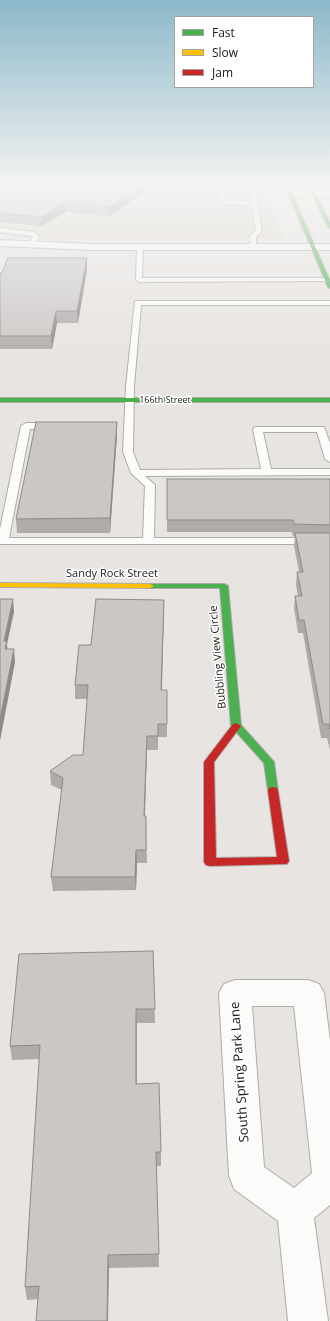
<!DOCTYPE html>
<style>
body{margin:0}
#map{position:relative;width:330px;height:1321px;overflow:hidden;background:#e7e4e1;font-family:"Open Sans",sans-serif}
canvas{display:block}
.legend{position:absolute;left:174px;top:16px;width:140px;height:72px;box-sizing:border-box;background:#fff;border:1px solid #a3a3a2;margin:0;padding:5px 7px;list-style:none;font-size:12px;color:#1a1917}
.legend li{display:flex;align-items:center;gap:8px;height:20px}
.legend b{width:20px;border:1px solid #a3a3a2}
</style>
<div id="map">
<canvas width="330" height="1321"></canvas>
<ul class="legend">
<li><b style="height:5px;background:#4caf50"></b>Fast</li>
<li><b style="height:5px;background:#ffc107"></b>Slow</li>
<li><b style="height:5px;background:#c62828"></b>Jam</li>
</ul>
</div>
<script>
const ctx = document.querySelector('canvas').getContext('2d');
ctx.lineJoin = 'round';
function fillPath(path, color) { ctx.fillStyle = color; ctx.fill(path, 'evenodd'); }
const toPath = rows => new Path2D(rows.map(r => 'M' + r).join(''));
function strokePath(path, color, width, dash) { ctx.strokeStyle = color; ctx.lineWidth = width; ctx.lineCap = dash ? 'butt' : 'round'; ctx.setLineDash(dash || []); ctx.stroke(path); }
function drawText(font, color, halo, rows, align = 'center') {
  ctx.font = font + ' "Open Sans",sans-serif'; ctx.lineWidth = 3; ctx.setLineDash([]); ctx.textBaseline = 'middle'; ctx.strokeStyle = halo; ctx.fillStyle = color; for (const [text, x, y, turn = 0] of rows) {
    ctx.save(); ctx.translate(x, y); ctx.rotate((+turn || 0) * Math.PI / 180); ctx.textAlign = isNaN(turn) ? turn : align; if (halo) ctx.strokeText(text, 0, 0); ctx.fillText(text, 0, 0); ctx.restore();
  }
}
fillPath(toPath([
 [0,184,263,184,283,238,44,239,0,235]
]), '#ded8d0');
const lane = toPath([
 [218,184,223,184,226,201,251,201,248,184,254,184,262,231,256,237,256,248,251,247,250,236,256,231,252,205,221,204,218,184],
 [0,228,34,232,39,237,31,247,28,245,33,237,32,236,0,232,0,228],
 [140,245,143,247,142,278,327,278,330,281,139,282,136,280,137,247,140,245],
 [135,301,330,301,330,305,141,305,134,386,133,452,140,470,261,469,253,429,255,427,324,427,330,443,330,462,325,459,317,432,263,432,271,469,330,469,330,475,145,476,155,485,154,538,330,538,330,544,0,544,0,529,21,426,26,423,53,423,58,426,53,429,30,429,9,538,143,538,145,486,131,473,123,452,126,386,135,301]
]);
const street = toPath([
 [290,191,330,191,330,197,287,196,287,192,290,191],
 [0,240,92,244,330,244,330,250,92,250,0,246,0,240],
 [235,980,308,980,319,984,324,993,330,1041,330,1205,314,1218,328,1321,288,1321,278,1221,234,1189,229,1176,219,993,224,984,235,980],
 [252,1006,294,1006,312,1173,294,1188,264,1167,252,1006]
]);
const fast = toPath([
 [284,184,288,184,330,281,330,288,328,287,284,184],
 [307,184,311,184,330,223,330,228,328,227,307,184],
 [0,398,330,398,330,402,0,402,0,398],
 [147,584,224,584,228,586,241,725,274,762,278,791,277,794,273,795,269,794,268,791,264,763,231,726,220,588,147,588,146,586,147,584]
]);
const slow = toPath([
 [0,583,150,584,154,586,150,588,0,587,0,583]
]);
const jam = toPath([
 [236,723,241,726,214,762,216,858,277,857,268,791,269,788,273,787,277,788,278,791,289,861,287,864,210,866,206,865,204,862,204,762,233,724,236,723]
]);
strokePath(lane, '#aeaca9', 2);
strokePath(street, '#aeaca9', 2);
strokePath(fast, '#aeaca9', 2);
strokePath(slow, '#aeaca9', 2);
strokePath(jam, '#aeaca9', 2);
fillPath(lane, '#fbfbfa');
fillPath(street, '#fbfbfa');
fillPath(fast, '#4caf50');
fillPath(slow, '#ffc107');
fillPath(jam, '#c62828');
fillPath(toPath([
 [0,184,151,184,151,188,109,216,66,212,41,226,0,222],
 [87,258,87,269,78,323,57,323,52,349,0,349,0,273],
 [117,422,117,435,110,533,17,533,16,519],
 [167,479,330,479,330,750,327,738,321,738,303,633,298,633,294,608,295,596,298,596,296,585,297,572,299,572,294,546,295,537,293,536,292,532,167,532],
 [164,600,162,690,167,690,167,737,158,737,158,750,147,750,145,816,146,816,147,863,137,863,136,890,53,891,51,877,62,790,51,785,50,771,83,755,87,699,75,699,75,685,91,645],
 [153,951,155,1023,137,1023,137,1084,161,1152,161,1166,156,1166,159,1267,109,1268,38,1299,27,1300,25,1287,39,1059,12,1060,10,1046]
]), '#aeaba9');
fillPath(toPath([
 [145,184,151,184,151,188,109,216,109,207],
 [65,203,66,212,41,226,41,217],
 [87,258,87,269,78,323,77,311],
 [56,311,57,323,52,349,51,336],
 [117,422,117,435,110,533,110,518],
 [13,599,14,612,7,644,8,654,7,662,4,641],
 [164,600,164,612,161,704,161,690],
 [14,649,15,662,0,741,0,719],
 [147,736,147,750,144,830,144,816],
 [136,850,137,863,136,890,135,877],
 [108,1255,109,1268,108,1321,107,1321]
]), '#8d8b8a');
const building = toPath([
 [0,184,145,184,109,207,65,203,41,217,0,213,0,184],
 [8,258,87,258,77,311,56,311,51,336,0,336,0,273,2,273,8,258],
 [36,422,117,422,110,518,16,519,36,422],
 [167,479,330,479,330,525,294,524,293,520,167,520,167,479],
 [295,533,330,533,330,729,329,724,323,724,304,620,299,620,295,596,302,596,297,572,303,572,295,533],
 [0,599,13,599,4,641,7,641,5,649,14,649,0,719,0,599],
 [96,599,164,600,161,690,167,690,167,724,158,724,158,736,147,736,144,816,146,816,146,850,136,850,135,877,51,877,63,778,50,771,73,755,83,755,88,685,75,685,79,645,91,645,96,599],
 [153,951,155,1009,136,1009,136,1084,159,1083,161,1152,156,1152,159,1254,108,1255,107,1321,36,1321,39,1286,25,1287,40,1045,10,1046,19,954,153,951]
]);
fillPath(building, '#cac7c5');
strokePath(building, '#8d8b8a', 1);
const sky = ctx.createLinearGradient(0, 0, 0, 369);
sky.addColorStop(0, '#8cb8c9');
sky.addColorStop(0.5, '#f4f3f2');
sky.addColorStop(1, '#f4f3f200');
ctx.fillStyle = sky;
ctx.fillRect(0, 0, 330, 369);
drawText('9px', '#1a1917', '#fff', [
 ["166th Street",165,400]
]);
drawText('11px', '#1a1917', '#fff', [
 ["Sandy Rock Street",112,574],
 ["Bubbling View Circle",218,657,-95]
]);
drawText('13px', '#1a1917', '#fff', [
 ["South Spring Park Lane",240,1072,-94]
]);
</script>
